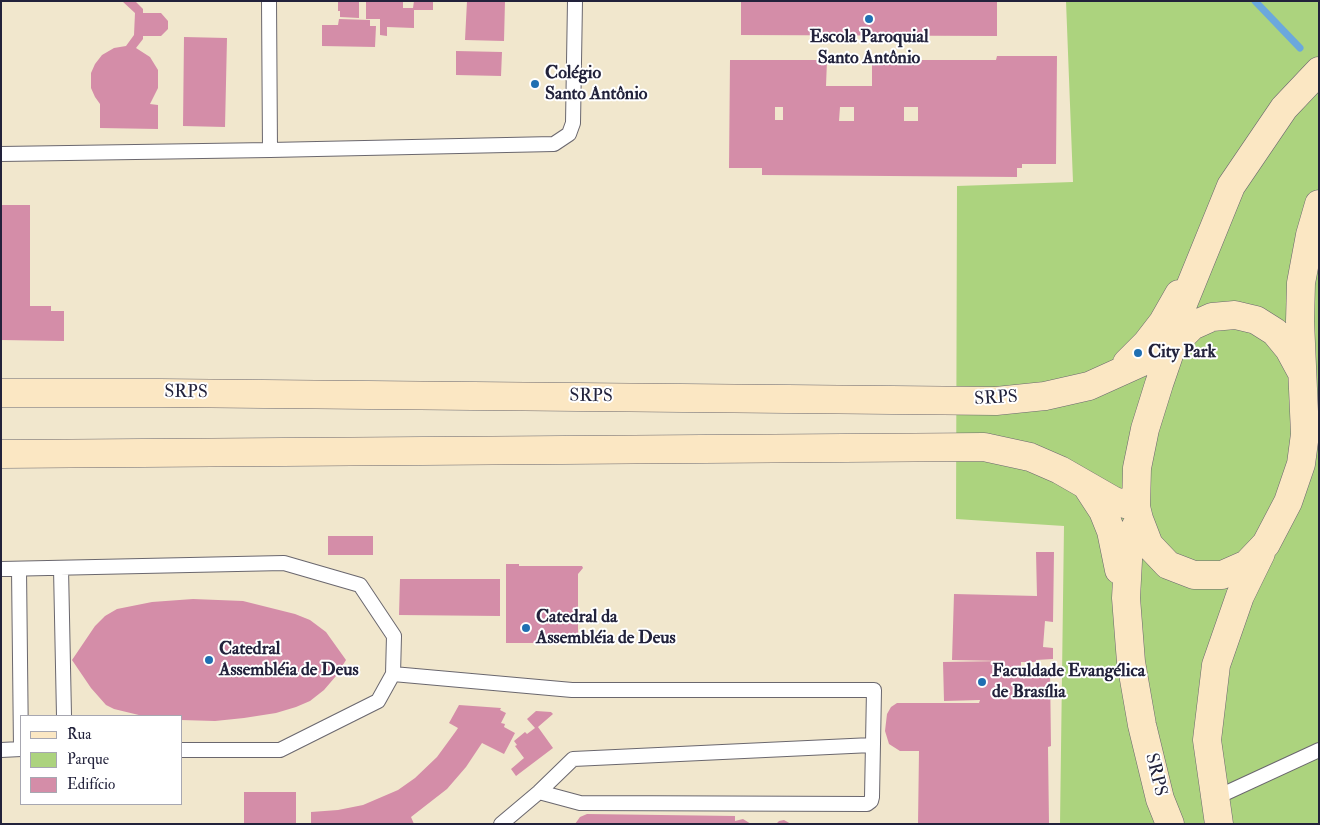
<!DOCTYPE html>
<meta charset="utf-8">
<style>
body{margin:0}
#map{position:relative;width:1320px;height:825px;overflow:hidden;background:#f1e7cd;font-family:"IM FELL Double Pica",serif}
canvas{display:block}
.frame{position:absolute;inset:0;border:2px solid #22223b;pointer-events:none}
.legend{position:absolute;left:20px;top:715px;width:162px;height:90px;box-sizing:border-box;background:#fff;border:1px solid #a7a7b1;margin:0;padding:6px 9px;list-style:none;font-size:15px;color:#22223b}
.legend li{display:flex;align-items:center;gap:10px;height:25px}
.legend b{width:25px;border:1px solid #a7a7b1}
</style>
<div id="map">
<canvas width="1320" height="825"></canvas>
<div class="frame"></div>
<ul class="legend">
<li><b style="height:6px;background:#fbe7c3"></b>Rua</li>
<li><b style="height:14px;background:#acd37e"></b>Parque</li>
<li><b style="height:14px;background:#d48da8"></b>Edifício</li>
</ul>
</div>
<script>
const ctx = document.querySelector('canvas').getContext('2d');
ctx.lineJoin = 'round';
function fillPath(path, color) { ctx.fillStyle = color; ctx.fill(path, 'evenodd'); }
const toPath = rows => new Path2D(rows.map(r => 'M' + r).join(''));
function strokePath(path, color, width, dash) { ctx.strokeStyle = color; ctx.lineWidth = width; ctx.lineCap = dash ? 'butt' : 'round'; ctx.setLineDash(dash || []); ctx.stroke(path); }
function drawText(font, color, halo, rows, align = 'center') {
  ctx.font = font + ' "IM FELL Double Pica",serif'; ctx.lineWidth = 4; ctx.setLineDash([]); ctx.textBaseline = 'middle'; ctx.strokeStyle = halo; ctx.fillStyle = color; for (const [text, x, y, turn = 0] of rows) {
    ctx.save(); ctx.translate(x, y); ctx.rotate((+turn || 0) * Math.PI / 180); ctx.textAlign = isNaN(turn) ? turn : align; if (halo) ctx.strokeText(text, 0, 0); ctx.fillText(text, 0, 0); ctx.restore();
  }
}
fillPath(toPath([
 [1066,1,1319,1,1319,824,1060,824,1064,526,956,519,957,186,1073,182]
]), '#acd37e');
strokePath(toPath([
 [1255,1,1300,48]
]), '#6ba8dd', 7);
fillPath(toPath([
 [122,1,135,1,143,9,143,13,161,13,168,21,168,29,161,36,143,36,143,39,136,48,150,57,158,70,158,88,150,104,158,105,158,129,100,128,100,104,95,97,91,88,91,73,95,64,102,55,114,48,126,46,134,35,135,13],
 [338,1,359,1,359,18,340,17,340,11,338,11],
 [366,1,403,1,403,8,413,8,414,1,433,1,433,10,414,10,414,28,387,27,387,36,380,35,380,19,366,19],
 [467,1,505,1,504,41,465,40],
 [741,1,997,1,997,36,741,35],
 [339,19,370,20,370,26,376,26,375,47,322,46,322,25,338,25],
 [184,37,227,38,225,127,183,126],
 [456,51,502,52,501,76,456,75],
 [997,56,1057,56,1056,164,1022,164,1022,168,1017,168,1017,177,762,175,762,168,729,168,730,60,827,60,826,86,872,86,872,60,996,60],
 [775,107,783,107,783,120,775,120],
 [840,107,854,107,854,121,839,121],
 [904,107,918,107,918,121,904,121],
 [1,205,30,205,30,306,51,306,51,311,64,311,64,341,1,340],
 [328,536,373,536,373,555,328,555],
 [1036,552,1054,552,1053,622,1045,621,1043,647,1053,648,1053,659,1036,660,1036,662,1021,662,1021,671,1050,670,1051,746,1048,747,1049,824,918,824,919,751,900,751,889,744,885,731,887,714,891,707,897,703,979,703,980,700,944,701,943,662,1006,661,952,660,954,594,1037,596],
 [506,564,519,564,519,566,582,566,583,568,578,574,578,643,506,643],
 [400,579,500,579,500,616,399,615],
 [193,599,243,601,295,614,310,620,326,632,346,660,336,676,324,690,310,701,296,707,276,713,244,718,215,721,181,720,181,716,143,716,114,709,106,705,91,688,72,660,95,626,105,616,117,609,152,602],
 [459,705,501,708,500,710,506,713,501,723,505,724,504,727,515,733,504,754,482,743,466,767,447,789,411,817,414,824,311,824,311,812,338,810,363,805,398,790,415,778,437,757,456,731,458,728,449,723],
 [536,711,551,712,553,714,538,727,553,748,516,776,511,769,524,758,515,746,517,745,514,741,525,732,527,734,535,728,527,719],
 [244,792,296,792,296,824,244,824],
 [587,814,735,816,735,821,743,819,751,824,575,824,580,817],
 [784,820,791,824,776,824,779,821]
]), '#d48da8');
const lane = toPath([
 [270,150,554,144,569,134,573,123,575,1],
 [1,154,270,150,269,1],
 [61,568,64,716],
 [1,569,284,563,360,585,394,636,393,674,378,701,280,750,181,750],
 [19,569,21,749],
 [393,674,572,690,874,690,872,797,871,801,867,804,580,803,539,792],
 [1,750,21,749],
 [1215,798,1319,750],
 [501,824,539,792,573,759,872,745]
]);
const secondary = toPath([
 [1176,342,1183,304,1231,186,1284,108,1319,71],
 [1127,363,1146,344,1163,322,1179,294],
 [1302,373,1289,349,1275,332,1256,320,1235,315,1212,317,1192,326,1176,342,1171,349,1159,384,1145,429,1137,468,1136,507,1139,519,1149,545,1168,565,1194,575,1222,575,1247,564,1266,544,1288,502,1301,464,1305,434,1300,321,1301,283,1310,235,1319,204],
 [1,393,159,393,996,401,1045,396,1089,386,1171,349],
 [1,454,984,447,1030,457,1060,470,1114,501,1136,507],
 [1086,485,1103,511,1111,531,1119,570],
 [1139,519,1129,542,1126,598,1131,662,1142,725,1160,799,1170,824],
 [1219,824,1207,740,1216,665,1240,596,1261,553]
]);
strokePath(lane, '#6a676e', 16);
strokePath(secondary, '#6a676e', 29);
strokePath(lane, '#fff', 14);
strokePath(secondary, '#fbe7c3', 28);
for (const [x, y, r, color] of [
 [869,19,5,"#1f6fb2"],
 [535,84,5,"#1f6fb2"],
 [1138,353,5,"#1f6fb2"],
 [526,628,5,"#1f6fb2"],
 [209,660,5,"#1f6fb2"],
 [982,682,5,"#1f6fb2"]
]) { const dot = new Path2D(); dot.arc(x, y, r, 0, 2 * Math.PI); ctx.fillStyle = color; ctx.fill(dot); strokePath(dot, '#fff', 2); }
drawText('bold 18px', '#22223b', '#fff', [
 ["Escola Paroquial",869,38,"center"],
 ["Santo Antônio",869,59,"center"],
 ["Colégio",545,74],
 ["Santo Antônio",545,95],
 ["City Park",1148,353],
 ["Catedral da",536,618],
 ["Assembléia de Deus",536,639],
 ["Catedral",219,650],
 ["Assembléia de Deus",219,671],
 ["Faculdade Evangélica",992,672],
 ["de Brasília",992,693]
], 'left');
drawText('18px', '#22223b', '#fff', [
 ["SRPS",186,393,1],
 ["SRPS",591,397,1],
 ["SRPS",996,399,-3],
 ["SRPS",1155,775,76]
]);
</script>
